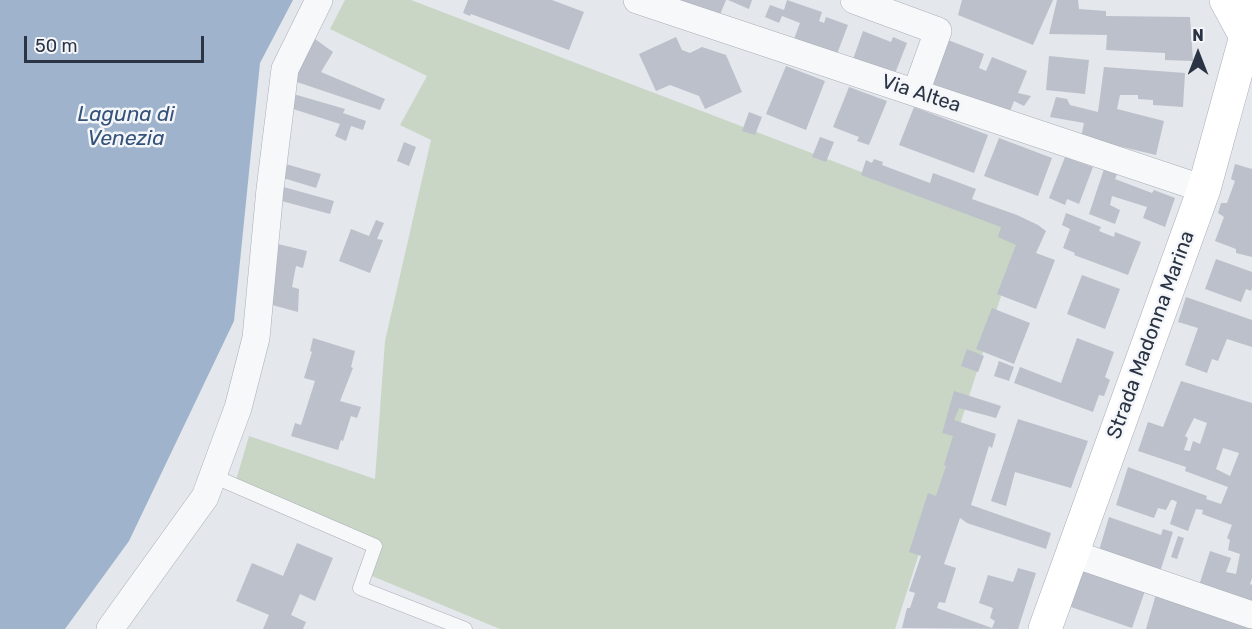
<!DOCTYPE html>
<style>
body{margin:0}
#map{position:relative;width:1252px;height:629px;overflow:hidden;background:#e4e7ec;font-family:Rubik,sans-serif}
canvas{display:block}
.north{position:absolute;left:1168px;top:24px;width:60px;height:60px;-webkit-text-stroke:4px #f4f6f9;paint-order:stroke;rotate:0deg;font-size:16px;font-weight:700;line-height:24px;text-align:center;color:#2b3445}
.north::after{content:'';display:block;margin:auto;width:21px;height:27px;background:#2b3445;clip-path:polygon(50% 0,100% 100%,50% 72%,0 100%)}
.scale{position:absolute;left:24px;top:36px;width:180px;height:27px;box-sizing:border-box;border:3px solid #2b3445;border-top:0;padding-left:8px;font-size:18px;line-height:21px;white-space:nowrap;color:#2b3445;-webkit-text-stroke:4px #f4f6f9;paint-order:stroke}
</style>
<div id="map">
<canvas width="1252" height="629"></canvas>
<div class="north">N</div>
<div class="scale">50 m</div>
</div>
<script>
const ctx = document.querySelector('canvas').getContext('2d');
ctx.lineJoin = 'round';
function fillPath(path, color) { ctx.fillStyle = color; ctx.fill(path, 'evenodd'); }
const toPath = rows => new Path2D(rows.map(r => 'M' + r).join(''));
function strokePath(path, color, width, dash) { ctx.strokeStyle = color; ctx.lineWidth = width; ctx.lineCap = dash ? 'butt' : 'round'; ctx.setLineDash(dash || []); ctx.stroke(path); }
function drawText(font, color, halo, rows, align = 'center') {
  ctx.font = font + ' Rubik,sans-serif'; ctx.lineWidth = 5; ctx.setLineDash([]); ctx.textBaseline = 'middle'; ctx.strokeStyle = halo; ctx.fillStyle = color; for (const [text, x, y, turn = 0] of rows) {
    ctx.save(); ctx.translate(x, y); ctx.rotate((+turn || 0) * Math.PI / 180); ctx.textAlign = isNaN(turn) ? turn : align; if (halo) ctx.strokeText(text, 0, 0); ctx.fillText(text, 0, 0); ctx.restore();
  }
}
fillPath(toPath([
 [345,0,411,0,1021,233,895,629,500,629,372,576,383,545,236,480,249,436,375,479,385,341,431,140,400,125,427,76,330,29]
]), '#c9d6c5');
fillPath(toPath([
 [0,0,293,0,260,63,234,321,129,541,65,629,0,629]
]), '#9fb4cc');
fillPath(toPath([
 [468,0,552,0,584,12,569,50,471,14,470,16,463,13],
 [676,0,726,0,719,17],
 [728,0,752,0,749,9],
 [787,0,822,12,819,21,824,23,826,17,848,25,837,54,794,39,800,23,782,16,779,23,765,17,770,5,784,10],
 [962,0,1053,0,1033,45,958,15],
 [1057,0,1078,0,1079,9,1106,11,1106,16,1190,17,1193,61,1165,60,1165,53,1106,50,1107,35,1049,34],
 [863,31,891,42,893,37,907,43,892,81,851,65],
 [676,37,682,50,690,53,702,47,726,55,742,92,705,109,699,96,670,85,656,91,639,54],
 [315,39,333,52,321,72,385,99,380,110,294,81],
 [948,40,984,54,979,68,986,71,992,57,1027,71,1018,93,1031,96,1024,106,1014,101,1006,122,927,95],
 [1049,56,1089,60,1085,94,1046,90],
 [786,66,825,81,806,130,766,114],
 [1104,67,1185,73,1183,107,1153,105,1153,100,1138,99,1138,95,1120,95,1117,109,1164,121,1156,155,1081,137,1084,123,1050,117,1056,97,1067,99,1070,105,1098,112],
 [849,87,887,101,869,145,857,141,859,137,833,127],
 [290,93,345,109,343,113,366,121,363,130,351,126,346,141,335,136,340,124,287,107],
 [914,107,988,135,974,173,899,145],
 [749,112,762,117,755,135,742,131],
 [820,137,834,142,826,162,812,157],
 [999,138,1052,158,1038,196,984,176],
 [404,142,416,147,409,166,397,161],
 [1065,157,1093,167,1079,204,1067,199,1065,205,1049,198],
 [874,159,883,162,882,165,930,183,933,173,976,189,972,199,1017,215,1038,225,1046,231,1036,253,1055,260,1036,309,997,294,1016,245,998,237,1001,227,861,175,866,160,872,163],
 [282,163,321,174,316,188,280,177],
 [1235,164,1252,169,1252,257,1236,253,1236,249,1215,241,1224,217,1218,213,1221,203,1227,203,1235,181,1231,179],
 [1104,169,1117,174,1115,179,1152,193,1154,190,1175,198,1165,227,1143,218,1147,207,1112,196,1110,205,1120,210,1115,224,1089,214],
 [280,186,334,201,330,214,278,200],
 [1066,213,1101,227,1099,231,1114,237,1115,232,1141,242,1128,275,1074,255,1075,253,1063,248,1070,229,1062,225],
 [376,220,384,223,377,239,383,240,370,273,339,261,351,229,369,236],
 [274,243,307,251,303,268,296,266,292,287,299,289,298,312,272,305],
 [1216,259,1252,272,1252,288,1251,291,1246,289,1241,302,1205,289],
 [1082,275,1120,289,1105,329,1067,314],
 [1186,297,1252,320,1252,347,1227,339,1218,361,1212,359,1207,373,1185,365,1198,328,1178,322],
 [992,308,1030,323,1014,364,976,349],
 [313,338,355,351,351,367,353,368,340,401,361,407,357,418,351,416,343,441,341,440,338,450,291,436,295,423,301,425,315,381,304,378,312,352,310,351],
 [1077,338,1114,352,1105,377,1110,380,1104,396,1099,395,1093,412,1014,383,1020,367,1061,383],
 [967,349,984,356,978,372,961,366],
 [999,361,1014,367,1009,381,994,376],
 [1181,381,1252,403,1252,578,1250,584,1252,585,1252,607,1197,592,1210,551,1231,558,1226,572,1236,574,1240,554,1228,550,1230,540,1227,538,1232,525,1202,514,1203,510,1196,509,1188,531,1170,524,1177,502,1173,500,1171,500,1166,510,1158,508,1154,518,1116,505,1128,467,1207,496,1206,499,1221,504,1228,487,1185,471,1186,467,1138,451,1148,422,1163,427],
 [1194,418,1207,423,1200,444,1193,441,1190,451,1184,450,1188,438,1185,436],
 [1223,448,1239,453,1230,476,1216,469],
 [954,391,1001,406,996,418,959,408,954,420,996,434,992,448,989,446,971,505,1051,533,1046,549,967,523,960,518,944,564,956,568,945,603,939,602,937,608,992,628,995,621,990,618,993,608,979,603,988,575,1013,582,1018,568,1036,573,1018,629,902,628,907,608,910,608,915,593,909,591,921,556,909,552,928,493,936,496,946,466,944,465,953,436,942,433,943,430],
 [1018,419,1088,441,1071,488,1015,472,1006,506,991,501],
 [1109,517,1161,535,1163,529,1173,532,1158,578,1097,557],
 [1178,536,1184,538,1177,559,1171,557],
 [297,543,333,558,315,601,300,594,291,615,306,622,303,629,263,629,269,615,236,601,252,563,283,576],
 [1081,569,1145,591,1132,628,1068,606],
 [1156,594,1252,623,1252,629,1146,629]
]), '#bbc0ca');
const lane = toPath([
 [213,476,375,546,360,588,465,629]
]);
const street = toPath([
 [637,0,1204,189],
 [854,0,938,31,916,92],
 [1071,553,1252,615],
 [110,629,205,497,238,408,256,338,270,189,285,69,319,0]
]);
const secondary = toPath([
 [1226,0,1246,37],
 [1045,629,1204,189,1252,14]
]);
strokePath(lane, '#a9aeb7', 15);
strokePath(street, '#a9aeb7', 28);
strokePath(secondary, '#a9aeb7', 34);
strokePath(lane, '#f7f8fa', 14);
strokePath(street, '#f7f8fa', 27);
strokePath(secondary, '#fff', 33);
drawText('20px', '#2b3445', '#f4f6f9', [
 ["Via Altea",921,94,18],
 ["Strada Madonna Marina",1151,335,-70]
]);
drawText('italic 21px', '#34527a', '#f4f6f9', [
 ["Laguna di",126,115],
 ["Venezia",126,139]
]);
</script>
